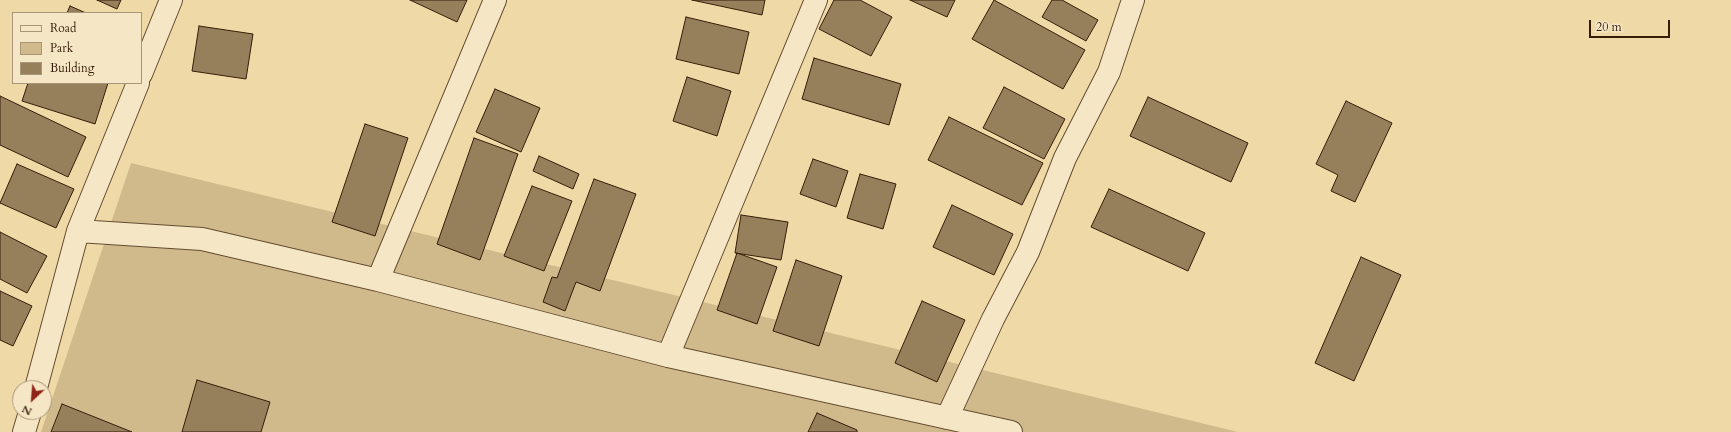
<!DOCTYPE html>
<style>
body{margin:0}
#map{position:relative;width:1731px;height:432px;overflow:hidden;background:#efdaa7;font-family:Cardo,serif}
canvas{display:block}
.legend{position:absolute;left:12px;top:12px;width:130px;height:72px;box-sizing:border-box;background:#f5e7c6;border:1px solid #a9967a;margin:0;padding:5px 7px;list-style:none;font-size:12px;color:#361c08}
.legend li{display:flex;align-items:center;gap:8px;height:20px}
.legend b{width:20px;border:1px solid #a9967a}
.north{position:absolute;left:12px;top:380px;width:40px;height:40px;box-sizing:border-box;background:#f5e7c6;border:1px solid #a9967a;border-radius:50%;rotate:206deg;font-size:11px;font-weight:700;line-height:16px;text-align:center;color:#361c08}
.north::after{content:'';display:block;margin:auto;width:14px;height:18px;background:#8f2418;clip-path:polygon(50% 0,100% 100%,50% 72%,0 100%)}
.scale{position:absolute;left:1589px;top:20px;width:81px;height:18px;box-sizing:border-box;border:2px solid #361c08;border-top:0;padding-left:5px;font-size:12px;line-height:14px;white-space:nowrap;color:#361c08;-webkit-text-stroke:3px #f5e7c6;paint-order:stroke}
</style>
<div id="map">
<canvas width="1731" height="432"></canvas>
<ul class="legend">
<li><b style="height:5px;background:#f5e7c6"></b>Road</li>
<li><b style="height:11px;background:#d0ba8c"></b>Park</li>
<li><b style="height:11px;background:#967f5b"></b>Building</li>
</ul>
<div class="north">N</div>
<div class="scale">20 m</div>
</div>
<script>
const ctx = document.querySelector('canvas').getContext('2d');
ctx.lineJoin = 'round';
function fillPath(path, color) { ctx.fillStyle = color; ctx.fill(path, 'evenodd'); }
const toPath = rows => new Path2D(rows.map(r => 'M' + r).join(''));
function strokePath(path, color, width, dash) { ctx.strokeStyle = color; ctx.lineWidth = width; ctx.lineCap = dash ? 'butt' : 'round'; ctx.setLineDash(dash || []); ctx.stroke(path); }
fillPath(toPath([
 [131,163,1238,432,41,432]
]), '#d0ba8c');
const building = toPath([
 [97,0,121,0,117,9,97,0],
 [410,0,467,0,457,22,410,0],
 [692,0,765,0,762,15,692,0],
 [834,0,860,0,892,17,871,56,819,29,834,0],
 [910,0,955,0,947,17,910,0],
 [994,0,1085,50,1063,89,972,39,994,0],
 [1052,0,1062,0,1098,20,1086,41,1042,17,1052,0],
 [70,6,86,13,67,13,70,6],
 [686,17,749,32,739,74,676,59,686,17],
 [199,26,253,34,246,79,192,71,199,26],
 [814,58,901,84,889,125,802,99,814,58],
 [687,77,731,91,717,136,673,121,687,77],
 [28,83,108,83,95,124,22,101,28,83],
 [1004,87,1065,119,1044,159,983,128,1004,87],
 [495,89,540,108,521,152,476,132,495,89],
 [0,96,86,137,68,177,0,145,0,96],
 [1148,97,1248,143,1231,182,1130,136,1148,97],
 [1346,101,1392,123,1355,202,1331,191,1338,175,1316,164,1346,101],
 [949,117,1043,163,1022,205,928,160,949,117],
 [365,124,408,138,375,236,332,222,365,124],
 [474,138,518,154,480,260,437,244,474,138],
 [539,156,579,174,573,189,533,171,539,156],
 [813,159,848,171,836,207,800,194,813,159],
 [17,164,74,189,56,228,0,203,17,164],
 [860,174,896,184,883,229,847,218,860,174],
 [594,179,636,194,600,291,576,282,565,311,543,302,552,277,557,278,594,179],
 [532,186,572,201,544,271,504,256,532,186],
 [1109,189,1205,233,1188,271,1091,227,1109,189],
 [952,205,1013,234,994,275,933,247,952,205],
 [741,215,788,222,781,260,735,253,741,215],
 [0,232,47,256,27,293,0,279,0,232],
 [737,253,777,267,757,324,717,310,737,253],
 [1361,257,1401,275,1354,381,1315,363,1361,257],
 [796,260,842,276,819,346,773,331,796,260],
 [0,291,32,306,13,346,0,340,0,291],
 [922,301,965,320,937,382,895,363,922,301],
 [197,380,270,402,261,432,182,432,197,380],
 [62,404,132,432,51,432,62,404],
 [817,413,857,430,857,432,808,432,817,413]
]);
fillPath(building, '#967f5b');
strokePath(building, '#361c08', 1);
const minor = toPath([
 [141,74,171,0],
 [78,231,138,83],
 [378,280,495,0],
 [668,356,816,0],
 [36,388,78,231,202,239,378,280,668,356,1011,432],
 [947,418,993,319,1028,252,1065,158,1109,72,1133,0],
 [24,432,30,412]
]);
strokePath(minor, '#644c30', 24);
strokePath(minor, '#f5e7c6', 22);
</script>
